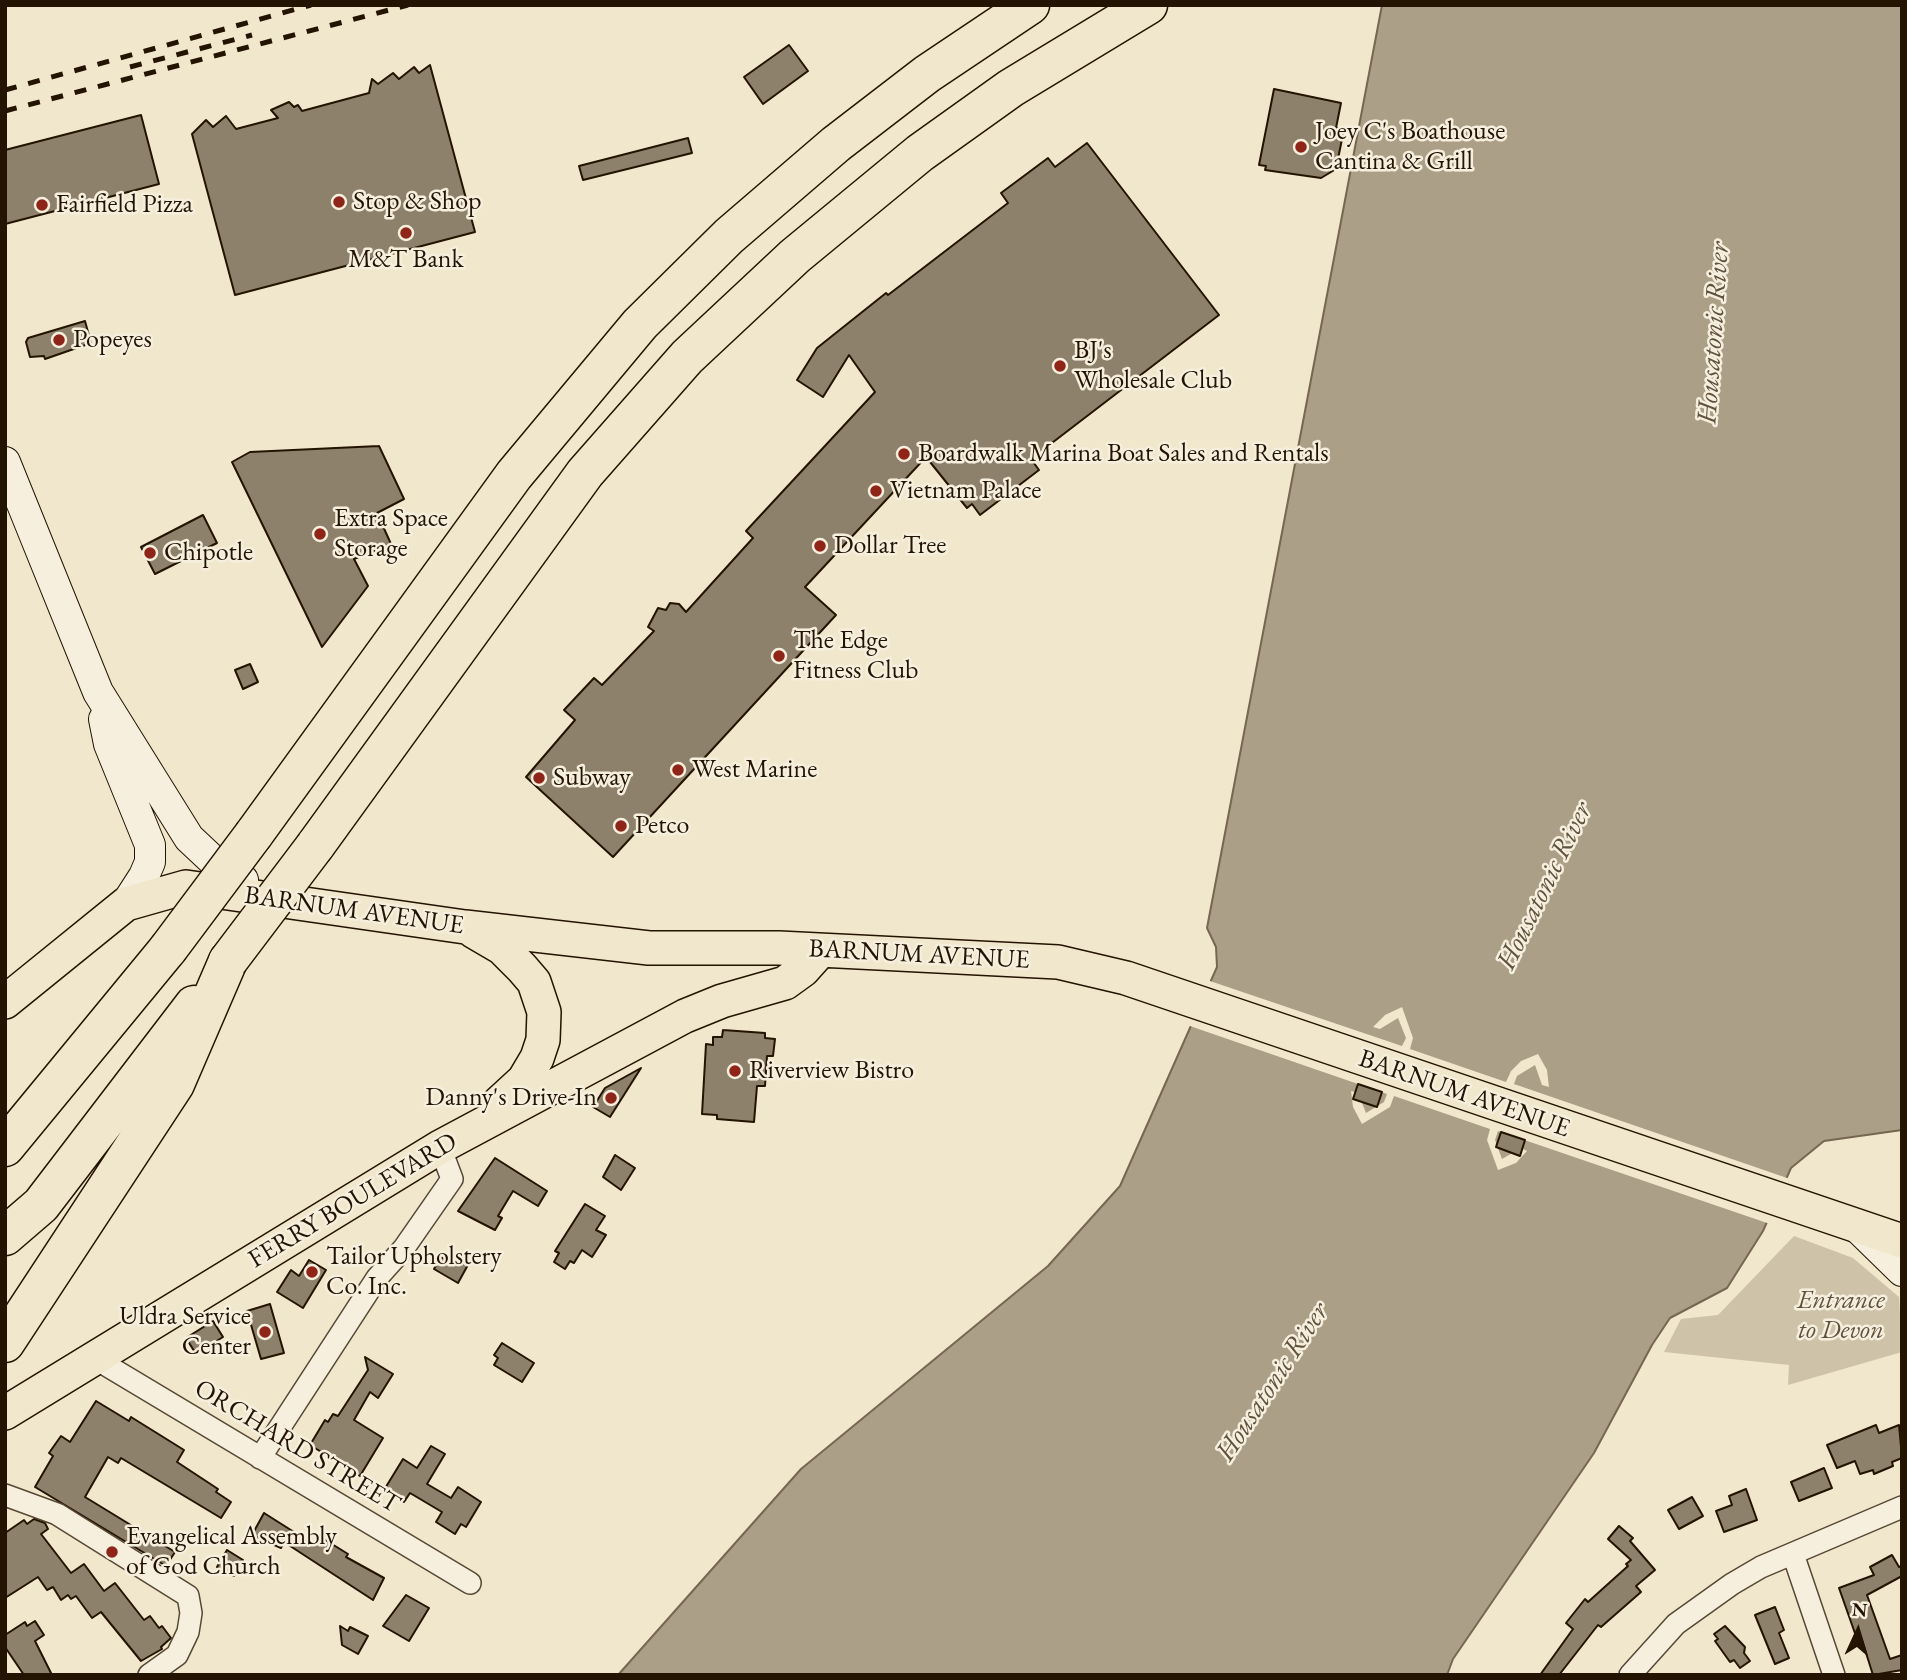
<!DOCTYPE html>
<style>
body{margin:0}
#map{position:relative;width:1907px;height:1680px;overflow:hidden;background:#f1e7cc;font-family:"EB Garamond",serif}
canvas{display:block}
.frame{position:absolute;inset:0;border:7px solid #231301;pointer-events:none}
.north{position:absolute;left:1823px;top:1596px;width:70px;height:70px;-webkit-text-stroke:5px #f6efde;paint-order:stroke;rotate:4deg;font-size:19px;font-weight:700;line-height:28px;text-align:center;color:#231301}
.north::after{content:'';display:block;margin:auto;width:24px;height:32px;background:#231301;clip-path:polygon(50% 0,100% 100%,50% 72%,0 100%)}
</style>
<div id="map">
<canvas width="1907" height="1680"></canvas>
<div class="frame"></div>
<div class="north">N</div>
</div>
<script>
const ctx = document.querySelector('canvas').getContext('2d');
ctx.lineJoin = 'round';
function fillPath(path, color) { ctx.fillStyle = color; ctx.fill(path, 'evenodd'); }
const toPath = rows => new Path2D(rows.map(r => 'M' + r).join(''));
function strokePath(path, color, width, dash) { ctx.strokeStyle = color; ctx.lineWidth = width; ctx.lineCap = dash ? 'butt' : 'round'; ctx.setLineDash(dash || []); ctx.stroke(path); }
function drawText(font, color, halo, rows, align = 'center') {
  ctx.font = font + ' "EB Garamond",serif'; ctx.lineWidth = 5; ctx.setLineDash([]); ctx.textBaseline = 'middle'; ctx.strokeStyle = halo; ctx.fillStyle = color; for (const [text, x, y, turn = 0] of rows) {
    ctx.save(); ctx.translate(x, y); ctx.rotate((+turn || 0) * Math.PI / 180); ctx.textAlign = isNaN(turn) ? turn : align; if (halo) ctx.strokeText(text, 0, 0); ctx.fillText(text, 0, 0); ctx.restore();
  }
}
fillPath(toPath([
 [1794,1236,1853,1258,1899,1297,1902,1352,1788,1385,1789,1365,1664,1352,1681,1319,1718,1315]
]), '#cec3a9');
const water = toPath([
 [1382,5,1902,5,1902,1130,1824,1141,1791,1168,1763,1231,1727,1288,1670,1318,1652,1345,1594,1453,1453,1659,1447,1675,618,1675,801,1469,1048,1266,1120,1186,1217,967,1216,947,1207,928,1382,5]
]);
fillPath(water, '#ab9f87');
strokePath(water, '#756751', 2);
fillPath(toPath([
 [1207,980,1402,1046,1406,1038,1398,1018,1380,1029,1373,1027,1385,1015,1402,1007,1413,1038,1410,1049,1506,1082,1511,1071,1521,1061,1538,1054,1547,1070,1549,1087,1542,1085,1535,1065,1517,1076,1514,1084,1790,1179,1770,1224,1498,1131,1495,1140,1502,1159,1521,1148,1527,1151,1516,1163,1498,1170,1487,1140,1490,1129,1394,1096,1390,1107,1362,1124,1353,1107,1351,1091,1358,1093,1366,1113,1384,1102,1387,1094,1187,1025]
]), '#f1e7cc');
const building = toPath([
 [789,45,808,71,763,104,744,77,789,45],
 [430,65,475,232,235,295,192,134,206,120,213,127,226,116,236,129,278,118,271,110,289,102,294,107,298,105,302,111,369,93,372,79,378,84,393,73,399,79,414,67,419,73,430,65],
 [1274,89,1341,103,1336,128,1344,129,1336,169,1321,178,1265,170,1266,166,1259,165,1274,89],
 [141,115,159,184,5,224,5,150,141,115],
 [688,138,692,153,583,180,579,166,688,138],
 [1087,143,1219,315,1031,459,1039,470,980,515,972,504,967,508,926,457,805,587,836,615,613,857,526,777,575,720,564,710,594,678,602,685,654,631,648,627,658,608,666,610,670,603,679,604,686,612,753,538,746,531,875,392,849,355,823,397,797,380,817,348,886,293,888,295,1008,203,1001,193,1048,158,1055,167,1087,143],
 [85,321,91,343,45,359,44,356,30,357,26,342,28,338,85,321],
 [379,446,404,499,377,513,391,544,354,559,368,586,322,647,232,462,250,452,379,446],
 [203,515,217,543,155,574,141,547,203,515],
 [250,664,258,682,243,689,235,670,250,664],
 [723,1030,765,1033,765,1038,775,1039,773,1056,767,1056,765,1086,757,1086,754,1122,717,1119,717,1115,702,1114,706,1044,713,1045,713,1037,722,1037,723,1030],
 [641,1068,610,1117,593,1107,605,1088,641,1068],
 [1358,1084,1382,1092,1377,1107,1353,1099,1358,1084],
 [1501,1132,1525,1140,1520,1156,1496,1147,1501,1132],
 [615,1155,635,1168,621,1190,603,1177,615,1155],
 [495,1158,547,1191,538,1206,513,1191,498,1216,502,1218,495,1230,458,1211,495,1158],
 [585,1204,605,1216,596,1230,606,1235,592,1257,582,1250,574,1263,570,1261,565,1269,554,1262,559,1253,555,1251,585,1204],
 [452,1253,469,1263,458,1283,434,1269,441,1257,448,1261,452,1253],
 [309,1260,326,1270,303,1308,277,1292,291,1270,299,1276,309,1260],
 [270,1304,284,1353,261,1359,247,1311,270,1304],
 [213,1321,223,1337,196,1354,186,1338,213,1321],
 [502,1343,534,1363,522,1382,494,1365,498,1358,494,1355,502,1343],
 [365,1357,393,1374,378,1398,370,1392,354,1420,383,1438,360,1476,310,1445,325,1420,328,1422,333,1414,338,1416,368,1370,365,1357],
 [96,1401,129,1421,131,1417,184,1450,177,1462,218,1489,216,1492,231,1502,221,1518,121,1458,118,1463,108,1457,85,1497,175,1552,166,1566,35,1487,53,1456,49,1453,61,1436,70,1442,96,1401],
 [1876,1425,1879,1433,1899,1425,1902,1458,1892,1462,1893,1466,1874,1474,1873,1470,1860,1474,1855,1461,1837,1468,1827,1445,1876,1425],
 [431,1446,445,1454,427,1484,451,1498,458,1487,481,1502,466,1527,461,1524,455,1534,436,1522,442,1512,410,1493,404,1502,384,1490,403,1459,417,1468,431,1446],
 [1824,1468,1832,1488,1799,1501,1791,1482,1824,1468],
 [1746,1489,1757,1520,1724,1532,1716,1511,1732,1505,1729,1496,1746,1489],
 [1692,1497,1703,1516,1679,1529,1668,1510,1692,1497],
 [264,1513,313,1544,319,1536,348,1554,346,1557,384,1578,373,1600,284,1542,281,1548,252,1535,264,1513],
 [34,1519,45,1523,48,1529,41,1534,71,1573,84,1564,104,1591,115,1583,144,1620,150,1616,159,1628,162,1626,171,1638,161,1647,162,1649,141,1661,101,1612,92,1618,76,1596,71,1599,68,1595,61,1600,53,1587,47,1590,38,1577,5,1598,5,1533,24,1520,27,1524,34,1519],
 [1619,1526,1633,1538,1630,1541,1655,1570,1636,1586,1641,1592,1601,1627,1598,1625,1559,1675,1540,1675,1573,1629,1566,1623,1585,1599,1588,1602,1628,1566,1626,1564,1631,1560,1608,1539,1619,1526],
 [227,1550,243,1560,234,1576,217,1567,227,1550],
 [1892,1555,1899,1567,1902,1566,1902,1576,1867,1595,1890,1659,1902,1655,1902,1670,1873,1675,1861,1637,1857,1639,1839,1588,1874,1575,1870,1567,1892,1555],
 [406,1595,429,1608,409,1641,383,1626,406,1595],
 [1775,1607,1784,1630,1779,1633,1789,1658,1775,1664,1755,1615,1775,1607],
 [35,1621,44,1635,35,1641,52,1675,24,1675,5,1647,5,1635,25,1622,27,1626,35,1621],
 [340,1626,348,1631,350,1627,368,1636,358,1654,342,1645,340,1626],
 [1725,1626,1745,1647,1744,1653,1750,1661,1740,1668,1734,1660,1730,1662,1715,1641,1718,1639,1714,1634,1725,1626]
]);
fillPath(building, '#8e816b');
strokePath(building, '#231301', 2);
const street = toPath([
 [96,1359,470,1583],
 [260,1458,377,1278,404,1248,452,1179,440,1147],
 [5,1495,57,1514,188,1596,191,1613,188,1632,177,1655,149,1675],
 [1793,1554,1834,1675],
 [1630,1675,1676,1624,1732,1584,1761,1567,1902,1507]
]);
const secondary = toPath([
 [5,462,98,692,189,838,222,869,243,880],
 [104,719,109,744,150,845,150,862,144,876,126,904],
 [1858,1228,1902,1271]
]);
const primary = toPath([
 [473,931,502,948,522,968,534,982,544,1012,543,1040,537,1058,524,1080,499,1103],
 [5,1002,126,904,186,887,465,927,649,948,779,948,1058,962,1126,978,1902,1241],
 [5,1413,440,1147,685,1016,722,1001,785,983,803,970,820,951]
]);
const highway = toPath([
 [254,834,514,475,640,324,729,236,836,144,927,74,1030,5],
 [315,846,585,473,687,357,795,256,920,153,1011,88,1148,5],
 [5,1147,168,949],
 [5,1236,41,1205,194,1005],
 [5,1343,175,1084,228,961]
]);
strokePath(street, '#564834', 24);
strokePath(secondary, '#231301', 32);
strokePath(primary, '#231301', 36);
strokePath(highway, '#231301', 41);
strokePath(street, '#f6efde', 21);
strokePath(secondary, '#f6efde', 30);
strokePath(primary, '#f1e7cc', 33);
strokePath(highway, '#f1e7cc', 38);
strokePath(toPath([
 [130,67,252,35],
 [5,90,311,5],
 [5,111,408,5]
]), '#231301', 5, [12, 12]);
const highwayBridge = toPath([
 [168,949,254,834],
 [228,961,315,846]
]);
strokePath(highwayBridge, '#231301', 41, []);
strokePath(highwayBridge, '#f1e7cc', 38);
for (const [x, y, r, color] of [
 [1301,147,7,"#8f2418"],
 [339,202,7,"#8f2418"],
 [42,205,7,"#8f2418"],
 [406,233,7,"#8f2418"],
 [59,340,7,"#8f2418"],
 [1060,366,7,"#8f2418"],
 [904,454,7,"#8f2418"],
 [876,491,7,"#8f2418"],
 [320,534,7,"#8f2418"],
 [820,546,7,"#8f2418"],
 [150,553,7,"#8f2418"],
 [779,656,7,"#8f2418"],
 [678,770,7,"#8f2418"],
 [539,778,7,"#8f2418"],
 [621,826,7,"#8f2418"],
 [735,1071,7,"#8f2418"],
 [611,1098,7,"#8f2418"],
 [312,1272,7,"#8f2418"],
 [265,1332,7,"#8f2418"],
 [112,1552,7,"#8f2418"]
]) { const dot = new Path2D(); dot.arc(x, y, r, 0, 2 * Math.PI); ctx.fillStyle = color; ctx.fill(dot); strokePath(dot, '#f6efde', 2.5); }
drawText('26px', '#231301', '#f6efde', [
 ["Joey C's Boathouse",1315,132],
 ["Cantina & Grill",1315,162],
 ["Stop & Shop",353,202],
 ["Fairfield Pizza",56,205],
 ["M&T Bank",406,260,"center"],
 ["Popeyes",73,340],
 ["BJ's",1074,351],
 ["Wholesale Club",1074,381],
 ["Boardwalk Marina Boat Sales and Rentals",918,454],
 ["Vietnam Palace",890,491],
 ["Extra Space",334,519],
 ["Storage",334,549],
 ["Dollar Tree",834,546],
 ["Chipotle",164,553],
 ["The Edge",793,641],
 ["Fitness Club",793,671],
 ["West Marine",692,770],
 ["Subway",553,778],
 ["Petco",635,826],
 ["Riverview Bistro",749,1071],
 ["Danny's Drive-In",597,1098,"right"],
 ["Tailor Upholstery",326,1257],
 ["Co. Inc.",326,1287],
 ["Uldra Service",251,1317,"right"],
 ["Center",251,1347,"right"],
 ["Evangelical Assembly",126,1537],
 ["of God Church",126,1567]
], 'left');
drawText('26px', '#231301', '#f6efde', [
 ["BARNUM AVENUE",354,911,8],
 ["BARNUM AVENUE",919,955,3],
 ["BARNUM AVENUE",1464,1094,19],
 ["FERRY BOULEVARD",353,1201,-31],
 ["ORCHARD STREET",297,1447,31]
]);
drawText('italic 26px', '#5f513c', '#f6efde', [
 ["Entrance",1841,1301],
 ["to Devon",1841,1331]
]);
drawText('italic 28px', '#60523d', '#f6efde', [
 ["Housatonic River",1714,333,-86],
 ["Housatonic River",1545,886,-64],
 ["Housatonic River",1273,1382,-57]
]);
</script>
